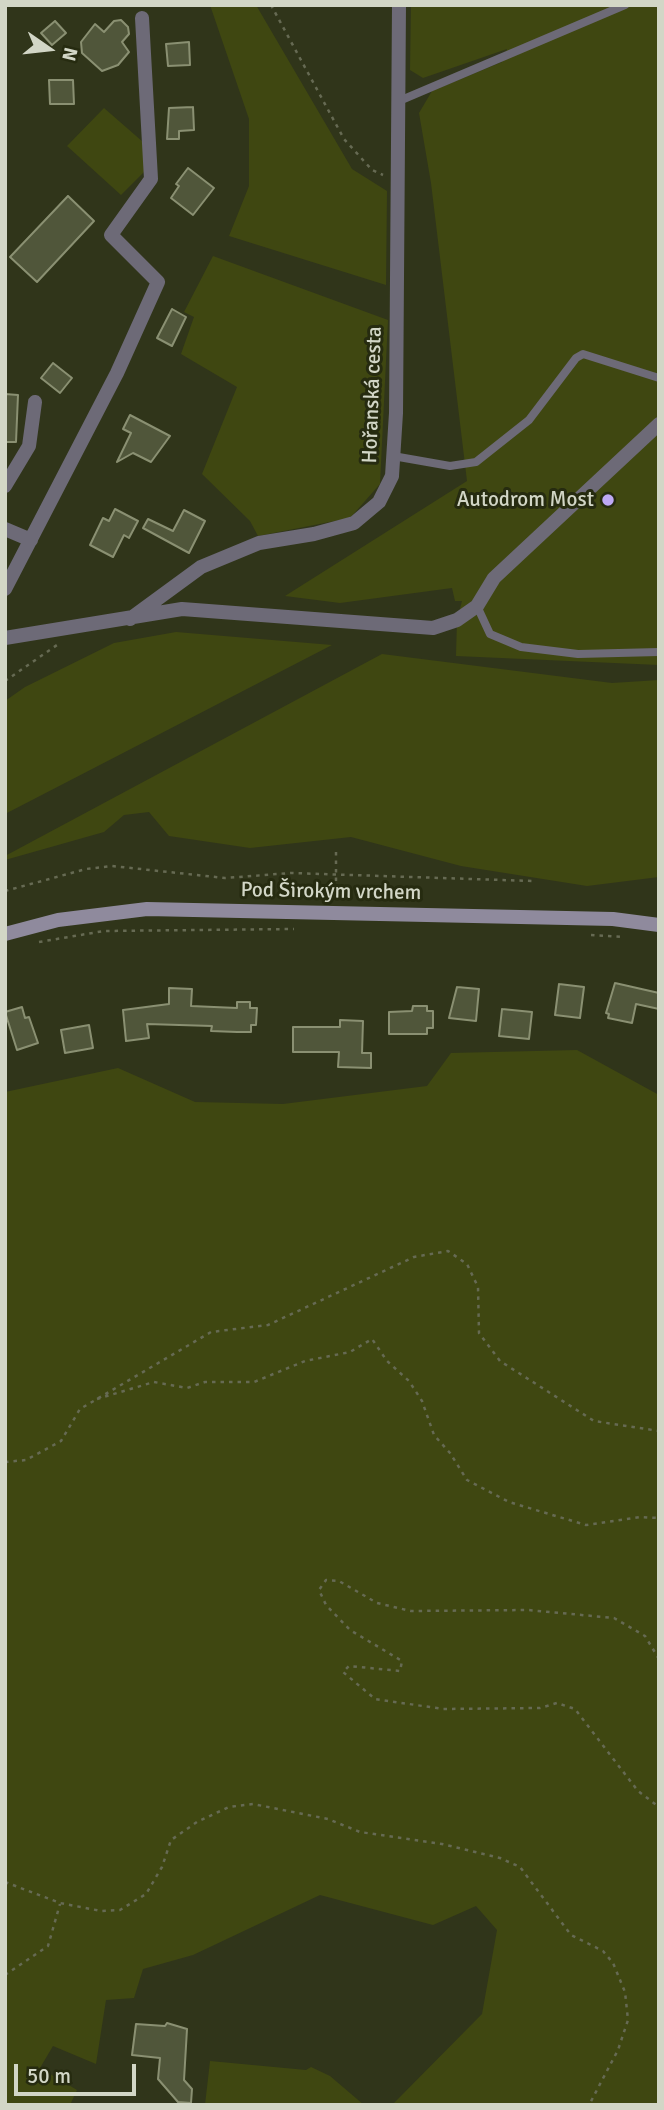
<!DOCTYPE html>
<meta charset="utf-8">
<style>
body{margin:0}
#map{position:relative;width:664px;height:2110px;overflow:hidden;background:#30351a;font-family:Signika,sans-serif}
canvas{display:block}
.frame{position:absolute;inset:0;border:7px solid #d2d6c6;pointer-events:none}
.north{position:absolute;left:14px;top:14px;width:70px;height:70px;-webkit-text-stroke:5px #262b10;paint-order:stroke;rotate:104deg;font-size:19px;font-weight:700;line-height:28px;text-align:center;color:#d2d6c6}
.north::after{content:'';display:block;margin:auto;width:24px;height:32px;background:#d2d6c6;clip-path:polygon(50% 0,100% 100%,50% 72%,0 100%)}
.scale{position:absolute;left:14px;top:2064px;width:122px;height:32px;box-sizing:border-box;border:4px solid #d2d6c6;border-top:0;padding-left:9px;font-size:21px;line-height:24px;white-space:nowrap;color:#d2d6c6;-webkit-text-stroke:5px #262b10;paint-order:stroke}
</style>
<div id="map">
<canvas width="664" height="2110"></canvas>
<div class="frame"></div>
<div class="north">N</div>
<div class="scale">50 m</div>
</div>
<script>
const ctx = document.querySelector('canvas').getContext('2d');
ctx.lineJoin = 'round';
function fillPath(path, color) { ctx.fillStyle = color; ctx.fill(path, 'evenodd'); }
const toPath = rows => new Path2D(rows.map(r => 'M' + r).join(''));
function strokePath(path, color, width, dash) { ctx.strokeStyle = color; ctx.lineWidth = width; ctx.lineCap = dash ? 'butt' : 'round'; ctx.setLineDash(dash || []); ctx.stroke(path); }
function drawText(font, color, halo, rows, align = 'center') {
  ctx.font = font + ' Signika,sans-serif'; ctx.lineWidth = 6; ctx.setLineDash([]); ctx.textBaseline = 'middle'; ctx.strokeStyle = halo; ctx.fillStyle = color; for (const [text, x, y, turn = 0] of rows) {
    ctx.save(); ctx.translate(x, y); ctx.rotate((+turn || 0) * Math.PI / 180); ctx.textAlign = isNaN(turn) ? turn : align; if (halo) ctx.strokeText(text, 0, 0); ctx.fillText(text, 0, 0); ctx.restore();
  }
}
fillPath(toPath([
 [210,5,256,5,352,169,387,191,386,285,229,236,249,186,249,119],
 [411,5,659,5,659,665,456,656,457,620,462,601,455,601,452,588,340,603,285,596,467,481,431,183,419,113,432,91,502,62,507,49,423,78,410,70],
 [104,108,143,142,148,168,121,195,67,146],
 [213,256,388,320,380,484,350,518,258,536,250,521,202,474,237,387,181,354,194,317,184,312],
 [176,632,332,645,5,814,5,701,25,687,114,643],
 [382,654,612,683,659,680,659,877,587,886,461,866,351,837,250,848,169,836,149,812,124,815,104,832,5,860,5,856],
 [577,1050,659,1095,659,2105,374,2105,394,2103,482,2014,497,1930,476,1906,433,1925,320,1895,193,1955,143,1969,134,1998,106,2000,96,2064,53,2046,40,2068,77,2090,70,2105,5,2105,5,1092,118,1068,195,1102,283,1104,427,1086,451,1053],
 [210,2061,306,2070,311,2067,330,2076,364,2105,205,2105]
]), '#3f4711');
const building = toPath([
 [121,20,128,27,129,34,122,42,129,52,118,65,102,71,82,53,81,42,95,24,104,32,114,21,121,20],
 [55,21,66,33,52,45,41,33,55,21],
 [189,42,190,65,168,66,166,44,189,42],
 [49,80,73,80,74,104,50,104,49,80],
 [193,107,194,130,179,131,179,139,167,139,169,108,193,107],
 [188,168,214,188,193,215,171,198,179,186,176,184,188,168],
 [68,196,94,221,37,282,10,257,68,196],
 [172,309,186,317,172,346,157,338,172,309],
 [53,363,72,378,60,393,41,378,53,363],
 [5,394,18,395,16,442,5,442,5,394],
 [130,415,170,436,151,462,133,453,117,462,131,433,123,429,130,415],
 [115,509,138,521,129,538,124,535,113,557,90,545,103,518,109,521,115,509],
 [184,510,205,521,189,553,143,528,148,519,173,531,184,510],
 [615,983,659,993,659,1009,636,1004,632,1023,608,1018,609,1014,606,1013,615,983],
 [559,984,584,987,580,1018,555,1015,559,984],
 [457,987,479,989,476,1021,449,1018,457,987],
 [169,988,192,989,191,1006,237,1008,237,1002,250,1002,250,1008,257,1008,256,1025,251,1025,251,1032,237,1032,211,1031,212,1026,147,1024,149,1038,126,1041,123,1010,169,1004,169,988],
 [413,1006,427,1006,427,1011,433,1011,433,1028,427,1028,427,1034,389,1034,389,1012,412,1011,413,1006],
 [22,1007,25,1018,29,1017,38,1043,17,1050,5,1012,22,1007],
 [502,1009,532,1012,529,1039,499,1036,502,1009],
 [340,1020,363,1021,362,1053,371,1053,371,1068,338,1067,339,1052,293,1052,293,1027,340,1027,340,1020],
 [89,1025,93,1048,65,1053,61,1030,89,1025],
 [167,2023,187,2029,184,2080,192,2089,191,2103,178,2102,158,2079,160,2058,132,2055,136,2024,165,2026,167,2023]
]);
fillPath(building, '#50563a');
strokePath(building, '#8a9072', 2);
strokePath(toPath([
 [271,5,344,139,372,170,383,175],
 [5,681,57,645],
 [336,852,336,899],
 [5,891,86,869,112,866,225,878,291,873,532,881],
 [591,935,623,937],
 [39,942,104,931,294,929],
 [97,1399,154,1382,187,1388,205,1382,254,1382,305,1361,350,1352,372,1339,387,1361,409,1381,422,1401,434,1435,450,1453,467,1480,509,1502,586,1525,640,1517,659,1518],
 [5,1462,26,1460,61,1441,80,1409,211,1332,268,1325,414,1257,448,1251,467,1264,478,1287,479,1333,500,1361,594,1421,659,1431],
 [659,1659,645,1636,614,1618,528,1610,411,1611,377,1603,339,1581,326,1580,319,1590,326,1605,350,1630,402,1661,400,1671,349,1666,343,1672,375,1699,443,1709,540,1708,557,1703,575,1709,638,1791,659,1807],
 [5,1882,60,1903,101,1911,120,1910,146,1894,162,1867,171,1840,197,1822,229,1807,253,1804,328,1819,360,1832,442,1844,500,1858,520,1867,571,1935,603,1951,613,1963,625,1992,628,2020,618,2050,589,2105],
 [5,1975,48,1946,60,1904]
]), '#666a53', 2.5, [3.5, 5]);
strokePath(toPath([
 [399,101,625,5],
 [393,456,450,466,476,462,529,420,576,358,583,354,659,378],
 [477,606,490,634,521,647,578,654,659,652]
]), '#6d6a77', 8);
strokePath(toPath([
 [5,486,29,446,35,402],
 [5,529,31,540],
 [5,589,117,373,158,282,111,235,151,179,142,18],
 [130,619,201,567,259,543,314,534,354,523,379,502,392,476,396,413,399,5],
 [5,638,182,609,433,628,457,620,477,606,494,578,659,424]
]), '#6d6a77', 14);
strokePath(toPath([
 [5,934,58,920,147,909,613,919,659,925]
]), '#8f8a9d', 14);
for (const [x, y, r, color] of [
 [608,500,7,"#bea9f4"]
]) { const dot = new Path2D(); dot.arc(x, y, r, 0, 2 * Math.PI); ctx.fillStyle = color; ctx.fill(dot); strokePath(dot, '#262b10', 2.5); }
drawText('21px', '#d2d6c6', '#262b10', [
 ["Hořanská cesta",373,395,-88],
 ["Pod Širokým vrchem",331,892,1]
]);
drawText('21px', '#d2d6c6', '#262b10', [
 ["Autodrom Most",594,500]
], 'right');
</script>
